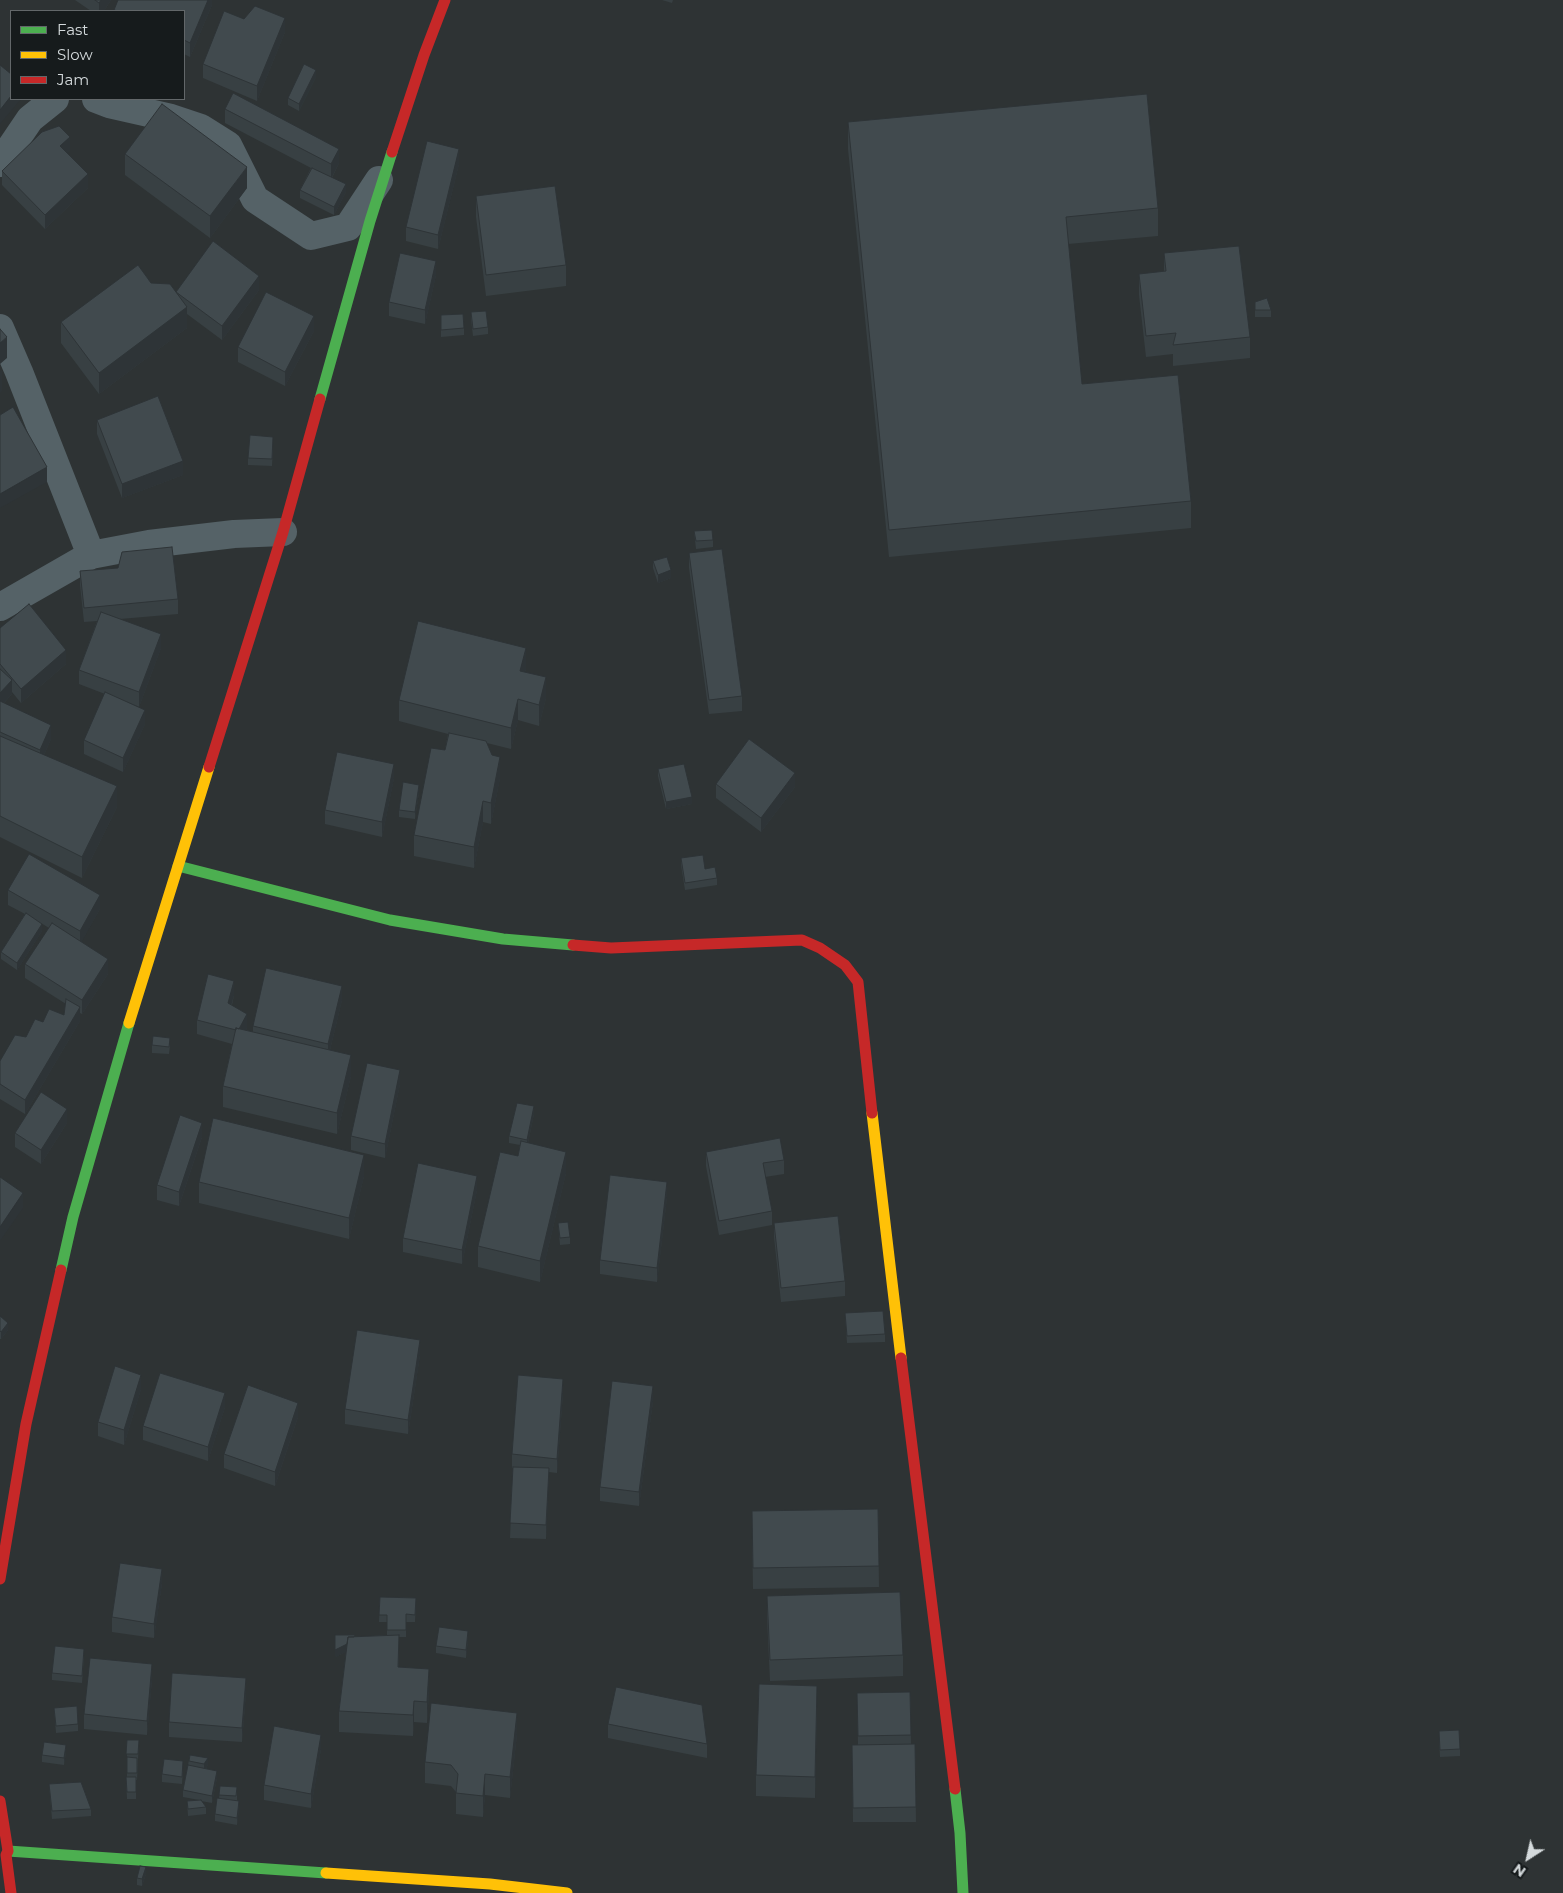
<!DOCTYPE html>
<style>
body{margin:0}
#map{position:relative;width:1563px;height:1893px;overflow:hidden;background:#2e3334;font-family:Montserrat,sans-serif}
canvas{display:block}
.legend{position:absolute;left:10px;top:10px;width:175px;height:90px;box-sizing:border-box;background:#161b1c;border:1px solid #626769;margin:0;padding:6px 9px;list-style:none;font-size:15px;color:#d4dadc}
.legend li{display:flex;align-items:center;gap:10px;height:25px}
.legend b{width:25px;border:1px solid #626769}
.north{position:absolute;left:1503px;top:1833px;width:50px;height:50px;-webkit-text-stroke:4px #161b1c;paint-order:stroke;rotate:215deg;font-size:14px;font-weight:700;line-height:20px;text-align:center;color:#d4dadc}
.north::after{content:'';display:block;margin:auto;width:18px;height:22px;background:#d4dadc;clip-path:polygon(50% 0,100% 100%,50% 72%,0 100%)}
</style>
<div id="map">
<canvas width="1563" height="1893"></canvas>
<ul class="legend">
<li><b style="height:6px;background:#4caf50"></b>Fast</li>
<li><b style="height:6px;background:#ffc107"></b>Slow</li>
<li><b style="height:6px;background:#c62828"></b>Jam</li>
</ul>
<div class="north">N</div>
</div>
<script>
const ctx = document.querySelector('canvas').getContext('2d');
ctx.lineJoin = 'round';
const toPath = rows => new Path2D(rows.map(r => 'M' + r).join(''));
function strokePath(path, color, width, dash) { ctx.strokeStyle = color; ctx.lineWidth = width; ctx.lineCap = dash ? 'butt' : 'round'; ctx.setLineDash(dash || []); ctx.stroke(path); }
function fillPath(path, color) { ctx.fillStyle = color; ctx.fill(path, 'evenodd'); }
strokePath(toPath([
 [96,99,109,104,171,118,201,128,228,145,255,199,311,236,348,227,379,180],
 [0,163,30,119,55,99],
 [0,328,19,372,91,555],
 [0,607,91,555,149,544,234,534,283,532]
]), '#556267', 28);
strokePath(toPath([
 [320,399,370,221,392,152],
 [178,866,390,920,503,939,573,945],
 [61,1270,73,1217,129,1023],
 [955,1789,960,1833,963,1893],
 [8,1851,326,1873]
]), '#4caf50', 11);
strokePath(toPath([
 [129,1023,209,767],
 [872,1113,901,1358],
 [326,1873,490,1884,567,1893]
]), '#ffc107', 11);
strokePath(toPath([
 [392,152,424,55,445,0],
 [209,767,283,532,320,399],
 [573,945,611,948,802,940,820,948,845,965,858,982,872,1113],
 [901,1358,955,1789],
 [0,1579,26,1424,61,1270],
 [0,1801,8,1851,6,1855,11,1893]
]), '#c62828', 11);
fillPath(toPath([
 [75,0,111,0,104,11,91,11],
 [212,0,212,5,190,57,184,54,184,11,114,11,114,10],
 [662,0,673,0,672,3],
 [244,19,285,32,257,101,203,78,203,64],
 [316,77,299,111,288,105,288,98],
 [225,109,339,163,332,178,346,192,334,215,300,198,300,190,311,168,225,123],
 [848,122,1158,208,1158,236,1068,244,1082,384,1191,501,1191,528,889,557,848,149],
 [70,151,67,153,88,188,45,229,2,185,2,171],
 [125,154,247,188,210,238,125,175],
 [459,164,438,249,406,241,406,227],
 [476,196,566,265,566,286,486,296,476,217],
 [1164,253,1250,337,1250,358,1173,366,1173,354,1146,357,1139,295,1139,274,1164,272],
 [436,275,425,324,389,316,389,302],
 [151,283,176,292,259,290,222,340,187,314,187,328,99,394,61,343,61,322],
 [1255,302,1271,310,1271,317,1255,317],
 [471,312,488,327,488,334,473,336,471,319],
 [441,315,464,328,464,335,441,337],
 [314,331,285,386,238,362,238,347],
 [97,420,183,475,122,498,97,434],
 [273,444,272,466,248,465,248,458],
 [694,531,713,540,713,547,696,549],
 [689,553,742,696,742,711,709,714,689,568],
 [653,561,671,578,658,583,653,568],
 [80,571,178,599,178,614,120,619,161,648,139,707,127,702,145,724,123,772,84,754,84,740,105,694,79,684,79,670,97,621,84,622,80,585],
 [0,628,66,664,21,703,12,692,12,694,4,703,51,739,44,755,117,807,82,878,0,837],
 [526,669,525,672,546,698,539,726,518,720,511,749,487,743,500,778,491,824,483,822,474,868,414,856,414,835,445,750,448,734,399,721,399,700],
 [658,769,692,804,666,809,658,776],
 [394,778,382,837,325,824,325,810],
 [716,784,795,787,761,832,716,798],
 [419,792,415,819,399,817,399,810],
 [681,858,717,878,717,885,685,890,681,865],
 [8,890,100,909,81,942,108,974,82,1014,80,1013,80,1021,25,1114,0,1099,0,1061,43,1022,64,1015,66,1004,25,978,25,964,49,928,41,923,42,931,17,970,1,959,1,952,25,914,8,905],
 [234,995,232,1005,247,1028,246,1030,253,1032,253,1026,342,1000,330,1050,351,1076,337,1134,223,1107,223,1086,232,1044,197,1034,197,1020],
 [152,1045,170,1045,169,1054,152,1053],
 [400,1084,385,1158,351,1150,351,1136],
 [534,1114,528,1143,566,1173,540,1282,478,1267,478,1246,518,1156,520,1145,509,1143,509,1136],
 [67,1123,41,1164,15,1147,15,1133],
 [202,1137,179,1206,157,1200,157,1185],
 [706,1152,784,1160,784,1174,765,1177,772,1211,772,1225,719,1235,706,1166],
 [364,1176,349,1239,199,1203,199,1182],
 [477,1190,462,1264,403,1252,403,1238],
 [667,1197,657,1282,600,1274,600,1260],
 [558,1223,570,1237,570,1244,560,1245],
 [774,1223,845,1281,845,1296,781,1302,774,1237],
 [845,1313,885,1334,885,1342,847,1343],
 [0,1316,8,1330,1,1339,0,1339],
 [420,1355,408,1434,345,1424,345,1409],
 [141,1389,124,1445,98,1436,98,1422],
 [563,1393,557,1473,549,1472,546,1539,510,1538,513,1468,512,1468,512,1454],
 [653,1401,639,1506,600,1501,600,1487],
 [225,1407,208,1461,143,1440,143,1426],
 [298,1417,275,1486,224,1468,224,1454],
 [878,1509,879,1587,753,1589,752,1532],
 [162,1583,154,1638,112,1632,112,1617],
 [767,1596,903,1655,903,1676,770,1681,767,1617],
 [380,1597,416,1598,415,1622,406,1622,406,1637,399,1637,399,1667,429,1690,427,1723,414,1722,413,1736,339,1732,339,1711,346,1652,335,1657,355,1637,387,1635,387,1622,379,1622],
 [468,1639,466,1658,436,1653,436,1646],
 [84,1656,82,1683,52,1680,52,1673],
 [152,1679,147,1735,84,1729,84,1714],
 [910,1692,911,1744,915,1744,916,1822,853,1822,852,1745,858,1745,857,1693],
 [246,1693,242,1742,169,1737,169,1722],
 [817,1707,815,1798,756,1796,756,1775],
 [54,1708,78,1724,78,1731,56,1733],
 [608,1724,707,1744,707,1758,608,1738],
 [517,1734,510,1798,485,1795,483,1817,456,1814,456,1792,451,1786,425,1783,425,1762],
 [1439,1738,1460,1749,1460,1756,1440,1757],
 [127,1740,139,1740,137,1780,136,1780,136,1799,127,1799,126,1777,127,1777],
 [321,1749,311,1808,264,1800,264,1785],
 [66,1752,64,1765,42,1762,42,1755],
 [190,1755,208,1765,206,1768,217,1778,212,1803,201,1801,206,1807,206,1814,188,1816,187,1801,199,1800,183,1797,183,1790],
 [183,1768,182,1784,162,1782,162,1774],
 [49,1784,91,1809,91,1816,52,1819],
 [220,1786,237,1787,237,1801,239,1808,237,1825,215,1821,215,1814,219,1799],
 [146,1874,142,1886,137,1885,137,1878]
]), '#384043');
fillPath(toPath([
 [101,0,111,0,104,11,99,11,99,3],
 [208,0,212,0,212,5,190,57,190,43],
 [285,18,285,32,257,101,257,86],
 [316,70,316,77,299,111,299,104],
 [11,96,11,99,21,99,0,124,0,110],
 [70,137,70,151,60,160,60,146],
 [339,149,339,163,331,179,331,164],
 [459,149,459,164,438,249,438,235],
 [247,167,247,188,210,238,210,216],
 [88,174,88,188,45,229,45,215],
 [346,184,346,192,334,215,334,207],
 [436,261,436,275,425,324,425,310],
 [259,276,259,290,222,340,222,326],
 [187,307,187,328,99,394,99,373],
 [314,316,314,331,285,386,285,372],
 [7,337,7,358,0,364,0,343],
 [2,370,2,391,0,393,0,372],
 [183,461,183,475,122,498,122,484],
 [47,467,47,482,0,508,0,494],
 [671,570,671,578,658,583,658,575],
 [161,634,161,648,139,707,139,692],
 [526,648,526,669,520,692,520,671],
 [66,650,66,664,21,703,21,689],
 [546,677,546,698,539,726,539,705],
 [12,680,12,694,0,707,0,693],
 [518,699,518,720,511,749,511,728],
 [145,710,145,724,123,772,123,758],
 [51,725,51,739,40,764,40,750],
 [500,757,500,778,491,824,491,803],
 [394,764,394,778,382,837,382,822],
 [795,773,795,787,761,832,761,818],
 [419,785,419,792,415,819,415,812],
 [117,786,117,807,82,878,82,857],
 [692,797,692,804,666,809,666,802],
 [483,801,483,822,474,868,474,847],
 [100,895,100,909,80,945,80,931],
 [42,924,42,931,17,970,17,963],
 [108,959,108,974,82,1014,82,1000],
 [234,981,234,995,228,1017,228,1003],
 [342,986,342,1000,328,1058,328,1044],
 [80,1007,80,1021,25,1114,25,1100],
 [247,1014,247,1028,238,1045,238,1031],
 [351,1055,351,1076,337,1134,337,1113],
 [400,1070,400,1084,385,1158,385,1144],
 [534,1106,534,1114,527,1147,527,1140],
 [67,1109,67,1123,41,1164,41,1150],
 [202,1123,202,1137,179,1206,179,1192],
 [566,1152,566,1173,540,1282,540,1261],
 [364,1155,364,1176,349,1239,349,1218],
 [477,1176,477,1190,462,1264,462,1250],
 [667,1182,667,1197,657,1282,657,1268],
 [23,1193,23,1208,0,1241,0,1227],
 [8,1323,8,1330,1,1339,1,1332],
 [420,1340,420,1355,408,1434,408,1420],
 [141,1375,141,1389,124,1445,124,1430],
 [563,1379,563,1393,557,1473,557,1459],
 [653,1386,653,1401,639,1506,639,1492],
 [225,1393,225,1407,208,1461,208,1447],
 [298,1403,298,1417,275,1486,275,1472],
 [549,1468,549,1482,546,1539,546,1525],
 [162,1569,162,1583,154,1638,154,1624],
 [468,1631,468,1639,466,1658,466,1650],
 [355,1635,355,1642,351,1650,335,1657,335,1650],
 [399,1635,399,1656,398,1688,398,1667],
 [152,1664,152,1679,147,1735,147,1721],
 [429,1669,429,1690,427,1723,427,1702],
 [246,1678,246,1693,242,1742,242,1728],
 [817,1686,817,1707,815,1798,815,1777],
 [414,1701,414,1722,413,1736,413,1715],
 [517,1713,517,1734,510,1798,510,1777],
 [321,1735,321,1749,311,1808,311,1794],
 [66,1745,66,1752,64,1765,64,1758],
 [208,1758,208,1765,204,1771,204,1764],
 [217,1771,217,1778,212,1803,212,1796],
 [485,1774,485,1795,483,1817,483,1796],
 [239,1801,239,1808,237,1825,237,1818],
 [146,1867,146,1874,142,1886,142,1879]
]), '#2e3437');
const building = toPath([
 [95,0,101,0,99,3,95,0],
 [118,0,208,0,190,43,184,40,184,11,118,11,114,10,118,0],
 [255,6,285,18,257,86,203,64,224,11,244,19,255,6],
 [304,64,316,70,299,104,288,98,304,64],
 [0,65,11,74,11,96,0,110,0,65],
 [233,93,339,149,331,164,225,109,233,93],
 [1147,94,1158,208,1066,217,1082,384,1178,375,1191,501,889,530,848,122,1147,94],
 [162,104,247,167,210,216,125,154,162,104],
 [59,126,70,137,60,146,88,174,45,215,2,171,42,132,59,126],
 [427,141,459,149,438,235,406,227,427,141],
 [312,168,346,184,334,207,300,190,312,168],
 [555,186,566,265,486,275,476,196,555,186],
 [213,241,259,276,222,326,176,292,213,241],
 [1239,246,1250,337,1173,345,1176,333,1146,336,1139,274,1166,271,1164,253,1239,246],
 [400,253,436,261,425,310,389,302,400,253],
 [138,265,151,283,170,284,187,307,99,373,61,322,138,265],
 [266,292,314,316,285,372,238,347,266,292],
 [1267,298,1271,310,1255,310,1255,302,1267,298],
 [486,311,488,327,473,329,471,312,486,311],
 [463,314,464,328,441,330,441,315,463,314],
 [0,329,7,337,0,343,0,329],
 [158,396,183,461,122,484,97,420,158,396],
 [13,407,47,467,0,494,0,415,13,407],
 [250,435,273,437,272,459,248,458,250,435],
 [712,530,713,540,696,541,694,531,712,530],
 [172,547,178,599,84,608,80,571,118,568,122,552,172,547],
 [722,549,742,696,709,700,689,553,722,549],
 [667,557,671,570,658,575,653,561,667,557],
 [29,604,66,650,21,689,0,664,0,628,29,604],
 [101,612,161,634,139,692,79,670,101,612],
 [418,621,526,648,520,671,546,677,539,705,518,699,511,728,399,700,418,621],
 [0,669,12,680,0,693,0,669],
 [105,692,145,710,123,758,84,740,105,692],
 [0,701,51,725,40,750,0,732,0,701],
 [449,733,486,741,492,755,500,757,491,803,483,801,474,847,414,835,431,748,445,750,449,733],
 [0,736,117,786,82,857,0,816,0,736],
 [749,739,795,773,761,818,716,784,749,739],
 [337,752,394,764,382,822,325,810,337,752],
 [684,764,692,797,666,802,658,769,684,764],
 [403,782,419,785,415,812,399,810,403,782],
 [29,854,100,895,80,931,8,890,29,854],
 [703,855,705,869,715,867,717,878,685,883,681,858,703,855],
 [26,913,42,924,17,963,1,952,26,913],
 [52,923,108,959,82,1000,25,964,52,923],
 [266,968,342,986,328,1044,253,1026,266,968],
 [208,974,234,981,228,1003,247,1014,239,1029,236,1028,236,1030,197,1020,208,974],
 [66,999,80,1007,25,1100,0,1084,0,1061,15,1035,26,1037,35,1019,43,1022,49,1009,64,1015,66,999],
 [236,1028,351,1055,337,1113,223,1086,236,1028],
 [153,1036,170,1038,169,1047,152,1045,153,1036],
 [367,1063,400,1070,385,1144,351,1136,367,1063],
 [41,1092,67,1109,41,1150,15,1133,41,1092],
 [517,1103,534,1106,527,1140,509,1136,517,1103],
 [180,1115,202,1123,179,1192,157,1185,180,1115],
 [213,1118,364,1155,349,1218,199,1182,213,1118],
 [780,1138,784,1160,763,1163,772,1211,719,1221,706,1152,780,1138],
 [521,1141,566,1152,540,1261,478,1246,500,1152,518,1156,521,1141],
 [418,1163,477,1176,462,1250,403,1238,418,1163],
 [610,1175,667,1182,657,1268,600,1260,610,1175],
 [0,1177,23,1193,0,1227,0,1177],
 [838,1216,845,1281,781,1288,774,1223,838,1216],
 [568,1222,570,1237,560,1238,558,1223,568,1222],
 [883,1311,885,1334,847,1336,845,1313,883,1311],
 [0,1316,8,1323,1,1332,0,1331,0,1316],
 [357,1330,420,1340,408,1420,345,1409,357,1330],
 [115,1366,141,1375,124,1430,98,1422,115,1366],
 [160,1373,225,1393,208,1447,143,1426,160,1373],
 [518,1375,563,1379,557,1459,512,1454,518,1375],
 [612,1381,653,1386,639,1492,600,1487,612,1381],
 [248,1385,298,1403,275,1472,224,1454,248,1385],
 [513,1467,549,1468,546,1525,510,1523,513,1467],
 [878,1509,879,1566,753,1568,752,1511,878,1509],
 [120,1563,162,1569,154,1624,112,1617,120,1563],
 [900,1592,903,1655,770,1660,767,1596,900,1592],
 [380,1597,416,1598,415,1615,406,1614,406,1630,387,1630,387,1615,379,1615,380,1597],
 [439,1627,468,1631,466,1650,436,1646,439,1627],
 [335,1635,355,1635,354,1637,348,1637,347,1644,335,1650,335,1635],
 [399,1635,398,1667,429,1669,427,1702,414,1701,413,1715,339,1711,348,1637,399,1635],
 [55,1646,84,1649,82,1676,52,1673,55,1646],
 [90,1658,152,1664,147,1721,84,1714,90,1658],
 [172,1673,246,1678,242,1728,169,1722,172,1673],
 [759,1684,817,1686,815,1777,756,1775,759,1684],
 [616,1687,702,1705,707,1744,608,1724,616,1687],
 [910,1692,911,1735,858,1736,857,1693,910,1692],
 [431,1703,517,1713,510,1777,485,1774,483,1796,456,1793,458,1774,451,1765,425,1762,431,1703],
 [77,1706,78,1724,56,1726,54,1708,77,1706],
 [274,1726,321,1735,311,1794,264,1785,274,1726],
 [1459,1730,1460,1749,1440,1750,1439,1731,1459,1730],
 [127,1740,139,1740,138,1754,126,1754,127,1740],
 [44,1742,66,1745,64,1758,42,1755,44,1742],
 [915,1744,916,1807,853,1808,852,1745,915,1744],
 [190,1755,208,1758,204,1764,189,1761,190,1755],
 [127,1757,137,1758,137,1773,127,1773,127,1757],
 [164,1759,183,1761,182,1777,162,1774,164,1759],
 [188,1765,217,1771,212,1796,183,1790,188,1765],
 [126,1777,136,1777,136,1792,127,1792,126,1777],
 [81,1782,91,1809,52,1811,49,1784,81,1782],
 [220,1786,237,1787,236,1796,219,1795,220,1786],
 [217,1798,239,1801,237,1818,215,1814,217,1798],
 [201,1800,206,1807,188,1809,187,1801,201,1800],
 [140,1866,146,1867,142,1879,137,1878,140,1866]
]);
fillPath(building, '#414a4e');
strokePath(building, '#2e3437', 1);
</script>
